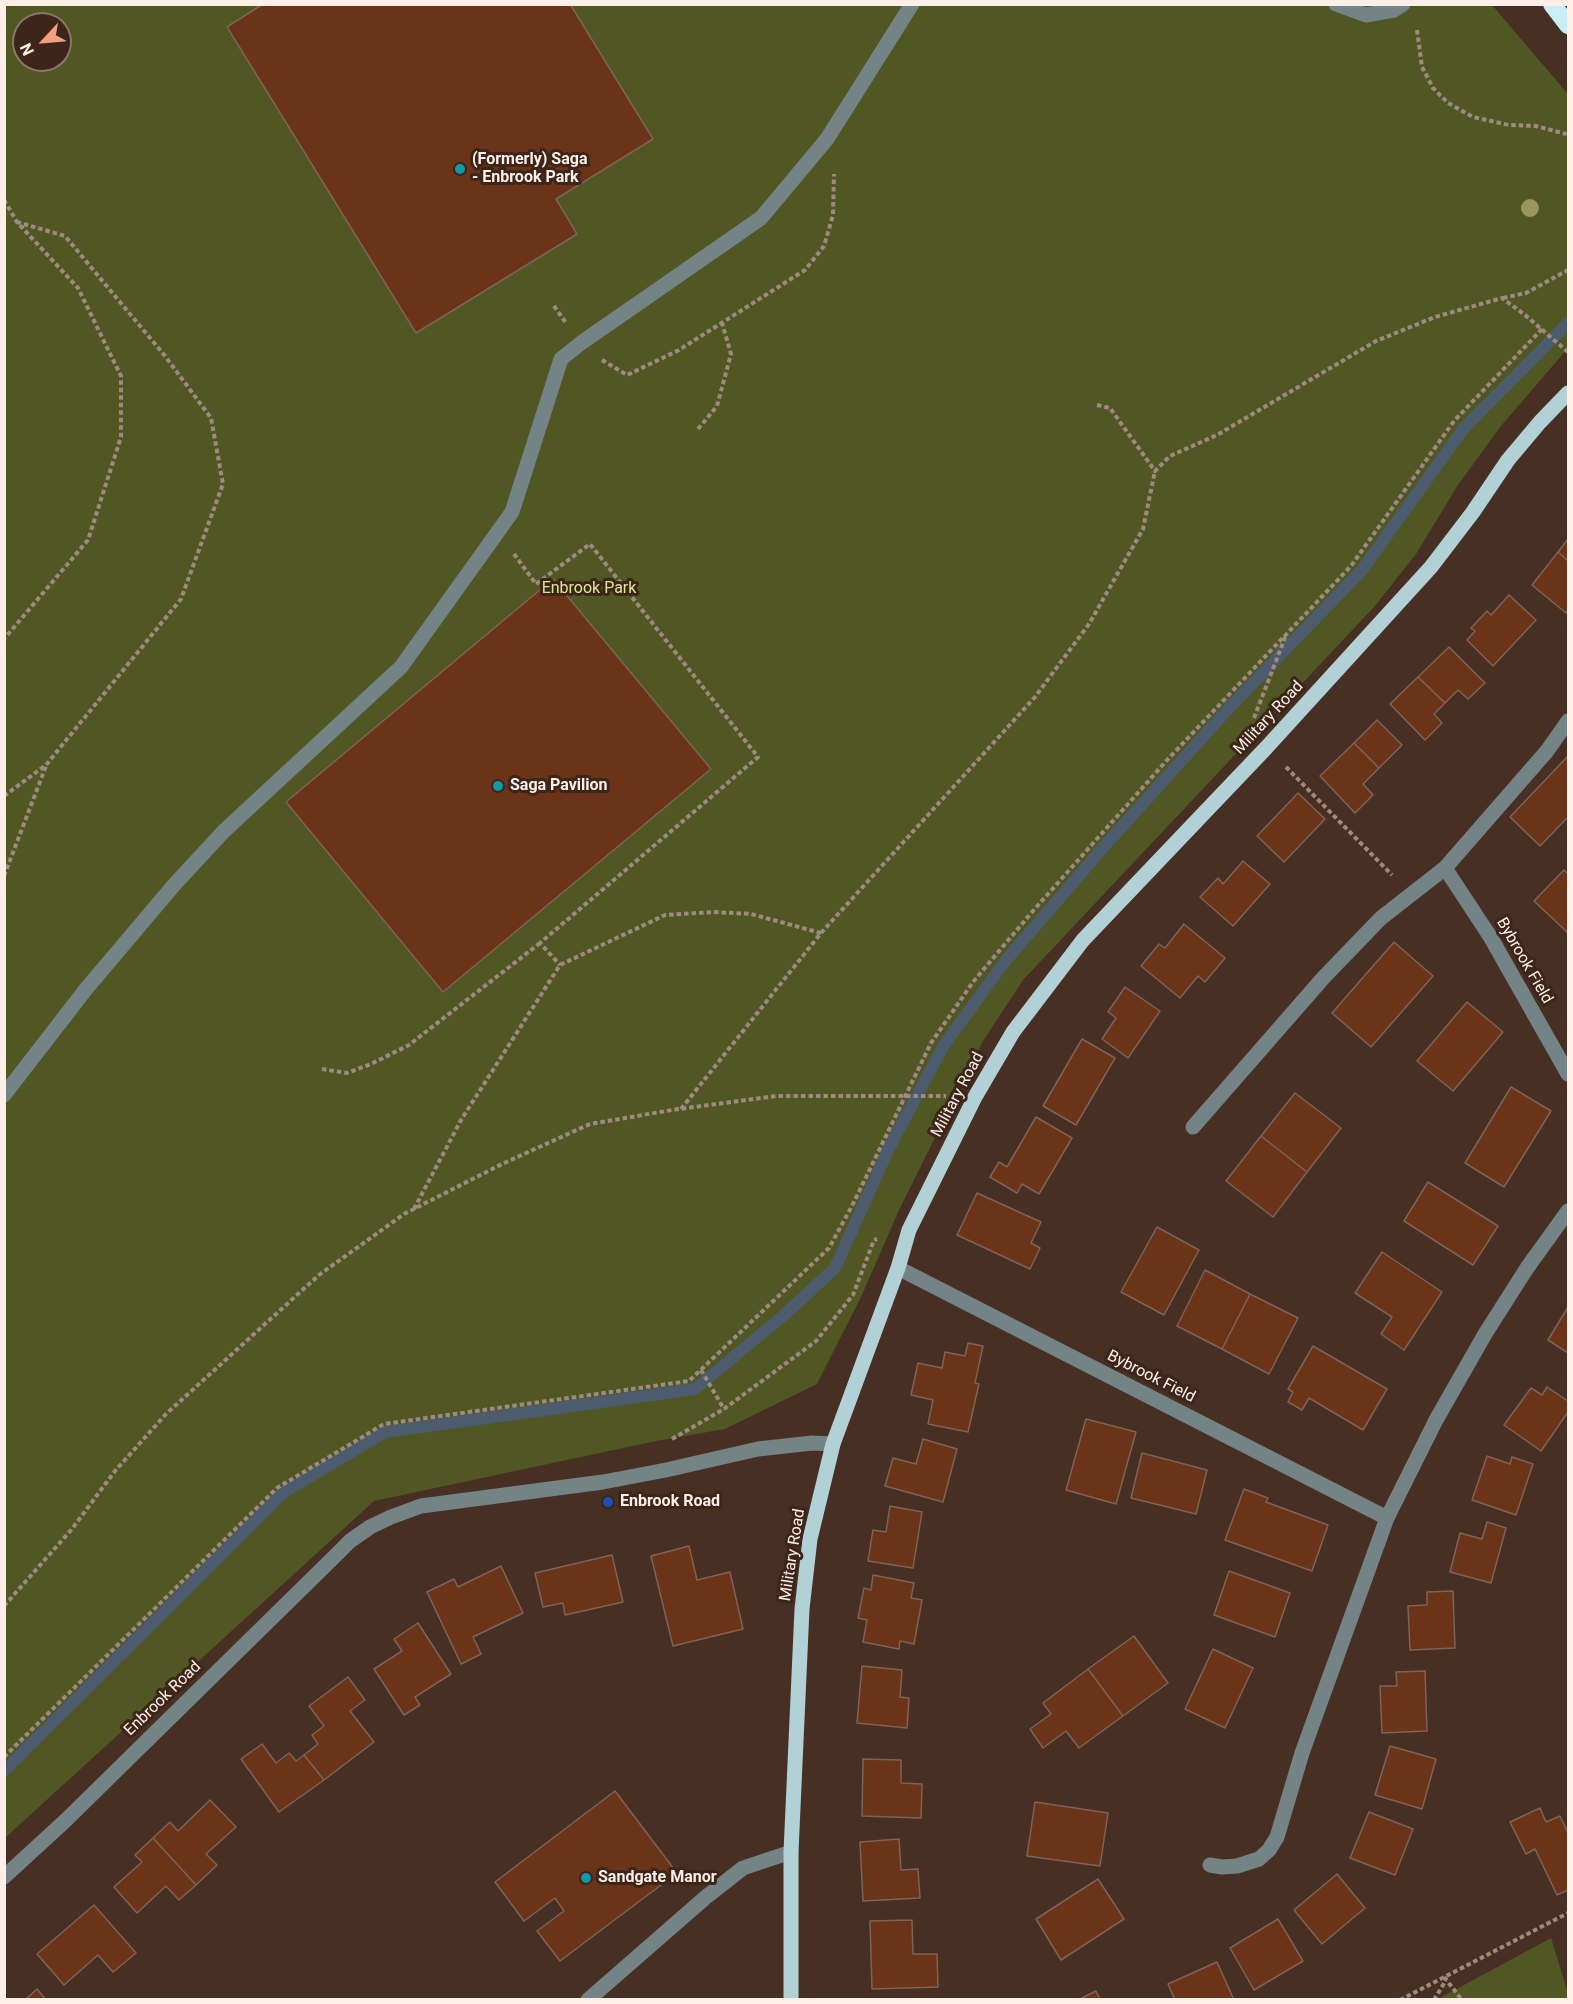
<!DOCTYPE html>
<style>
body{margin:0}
#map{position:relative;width:1573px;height:2004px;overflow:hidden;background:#472f24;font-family:Roboto,sans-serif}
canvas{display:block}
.frame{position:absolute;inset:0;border:6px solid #ffefe8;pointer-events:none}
.north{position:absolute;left:12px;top:12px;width:60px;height:60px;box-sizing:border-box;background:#3d251a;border:2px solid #8b766c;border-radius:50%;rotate:244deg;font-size:16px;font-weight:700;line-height:24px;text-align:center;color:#ffefe8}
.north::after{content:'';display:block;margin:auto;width:21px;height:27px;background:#f2a080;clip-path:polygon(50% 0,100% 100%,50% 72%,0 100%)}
</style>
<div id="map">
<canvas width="1573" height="2004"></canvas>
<div class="frame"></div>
<div class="north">N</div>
</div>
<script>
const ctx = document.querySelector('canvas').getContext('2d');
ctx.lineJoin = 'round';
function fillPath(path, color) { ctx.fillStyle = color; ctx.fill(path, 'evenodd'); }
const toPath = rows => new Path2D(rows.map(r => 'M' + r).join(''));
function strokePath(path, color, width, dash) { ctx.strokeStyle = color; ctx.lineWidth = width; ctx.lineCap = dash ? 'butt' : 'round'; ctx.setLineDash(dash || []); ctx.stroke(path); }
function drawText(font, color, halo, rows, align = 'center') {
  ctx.font = font + ' Roboto,sans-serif'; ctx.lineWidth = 6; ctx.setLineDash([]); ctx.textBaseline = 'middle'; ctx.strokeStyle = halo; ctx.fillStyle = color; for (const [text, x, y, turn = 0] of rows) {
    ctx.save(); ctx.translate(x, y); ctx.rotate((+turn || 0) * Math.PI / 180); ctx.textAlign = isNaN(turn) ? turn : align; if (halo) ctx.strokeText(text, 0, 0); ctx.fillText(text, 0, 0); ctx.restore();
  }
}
fillPath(toPath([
 [4,5,1492,5,1568,94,1568,348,1501,426,1458,485,1416,554,1374,607,1023,980,983,1041,900,1208,861,1297,817,1384,725,1429,656,1441,374,1501,5,1838],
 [24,24,60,24,60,60,24,60],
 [1551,1938,1568,1993,1568,1999,1438,1999]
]), '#505723');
strokePath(toPath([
 [4,1771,284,1492,385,1432,695,1389,783,1316,835,1268,889,1148,944,1045,1006,960,1108,842,1229,708,1362,570,1464,428,1568,323]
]), '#4d5b6f', 12);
const building = toPath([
 [263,4,570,4,653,139,556,199,577,234,416,333,227,27,263,4],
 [1568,539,1568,561,1558,552,1568,539],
 [1558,552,1568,561,1568,610,1566,613,1532,585,1558,552],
 [553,579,711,769,443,992,286,802,553,579],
 [1509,595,1536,620,1493,666,1467,640,1475,631,1471,628,1487,611,1491,615,1509,595],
 [1449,647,1485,683,1468,699,1458,690,1445,703,1418,677,1449,647],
 [1418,677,1445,703,1434,714,1442,723,1425,740,1390,704,1418,677],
 [1377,720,1402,745,1379,768,1354,743,1377,720],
 [1354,743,1379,768,1363,784,1373,795,1355,813,1320,776,1354,743],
 [1568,756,1568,817,1540,846,1510,817,1568,756],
 [1298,793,1325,819,1284,862,1257,836,1298,793],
 [1243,861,1270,884,1233,926,1200,897,1218,878,1223,884,1243,861],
 [1564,870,1568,874,1568,933,1534,901,1564,870],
 [1184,924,1225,958,1205,982,1198,976,1180,998,1141,966,1159,944,1165,948,1184,924],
 [1394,942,1433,976,1371,1047,1332,1013,1394,942],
 [1125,987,1160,1011,1128,1058,1102,1039,1116,1018,1108,1012,1125,987],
 [1467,1002,1503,1032,1453,1091,1417,1061,1467,1002],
 [1082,1039,1115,1058,1076,1125,1043,1106,1082,1039],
 [1511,1087,1551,1111,1504,1187,1465,1163,1511,1087],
 [1295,1093,1341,1128,1307,1172,1261,1136,1295,1093],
 [1036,1117,1072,1138,1039,1194,1022,1184,1017,1193,990,1177,999,1162,1007,1167,1036,1117],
 [1261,1136,1307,1172,1273,1217,1226,1181,1261,1136],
 [1428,1182,1498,1226,1473,1265,1404,1221,1428,1182],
 [977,1193,1041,1222,1031,1243,1040,1248,1030,1269,957,1235,977,1193],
 [1157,1227,1199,1250,1164,1315,1121,1292,1157,1227],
 [1382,1252,1442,1292,1404,1350,1381,1334,1392,1317,1355,1293,1382,1252],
 [1205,1270,1250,1294,1222,1349,1177,1326,1205,1270],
 [1250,1294,1298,1318,1269,1374,1222,1349,1250,1294],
 [1568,1307,1568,1353,1548,1340,1568,1307],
 [968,1343,983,1346,975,1383,979,1384,968,1432,928,1424,933,1400,911,1395,918,1363,942,1368,945,1352,965,1356,968,1343],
 [1313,1346,1387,1389,1363,1430,1309,1398,1302,1410,1288,1402,1293,1392,1288,1389,1313,1346],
 [1547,1387,1568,1401,1568,1412,1541,1451,1504,1425,1531,1388,1542,1395,1547,1387],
 [1086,1419,1136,1432,1116,1504,1066,1490,1086,1419],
 [923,1439,957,1449,943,1502,885,1486,893,1458,916,1464,923,1439],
 [1142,1453,1207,1470,1196,1514,1131,1498,1142,1453],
 [1487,1456,1510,1464,1512,1457,1533,1464,1516,1515,1472,1500,1487,1456],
 [1244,1489,1268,1498,1266,1502,1328,1525,1312,1571,1225,1540,1244,1489],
 [890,1506,922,1512,913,1568,868,1561,873,1530,886,1532,890,1506],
 [1487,1522,1506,1528,1491,1583,1450,1572,1460,1533,1482,1539,1487,1522],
 [689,1546,697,1580,730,1572,743,1629,673,1646,651,1556,689,1546],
 [612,1555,623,1602,565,1615,563,1603,543,1607,535,1573,612,1555],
 [501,1566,523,1613,473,1637,481,1654,461,1664,427,1592,454,1579,458,1587,501,1566],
 [1229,1571,1290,1593,1275,1637,1214,1615,1229,1571],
 [873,1575,914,1583,911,1598,922,1600,914,1644,900,1641,899,1649,863,1642,867,1620,858,1618,864,1588,871,1590,873,1575],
 [1453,1591,1455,1648,1410,1650,1408,1606,1427,1605,1427,1592,1453,1591],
 [418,1623,451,1674,415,1697,420,1705,404,1715,374,1669,402,1651,394,1639,418,1623],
 [1134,1636,1168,1683,1123,1716,1088,1669,1134,1636],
 [1213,1649,1253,1668,1225,1728,1185,1709,1213,1649],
 [862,1666,902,1670,900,1697,909,1698,907,1728,857,1723,862,1666],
 [1088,1669,1123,1716,1079,1748,1066,1731,1043,1748,1030,1729,1051,1714,1043,1703,1088,1669],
 [1425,1671,1427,1731,1382,1733,1380,1686,1397,1686,1396,1672,1425,1671],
 [348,1677,365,1700,350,1711,374,1742,324,1780,304,1755,318,1744,312,1735,324,1726,309,1706,348,1677],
 [262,1744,276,1763,289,1753,296,1761,304,1755,324,1780,279,1812,241,1759,262,1744],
 [1390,1746,1436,1759,1422,1809,1375,1795,1390,1746],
 [863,1759,901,1760,901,1783,922,1784,921,1818,862,1816,863,1759],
 [615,1791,677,1873,560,1961,537,1931,564,1911,555,1898,524,1921,495,1882,615,1791],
 [210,1800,236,1827,206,1854,217,1865,196,1885,153,1838,170,1822,178,1831,210,1800],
 [1035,1802,1108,1813,1100,1866,1027,1856,1035,1802],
 [1540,1808,1546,1822,1560,1816,1568,1833,1568,1890,1557,1895,1535,1849,1526,1854,1510,1822,1540,1808],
 [1369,1812,1413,1829,1395,1875,1350,1858,1369,1812],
 [153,1838,196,1885,179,1900,166,1886,137,1913,114,1887,142,1862,135,1855,153,1838],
 [899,1839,901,1870,918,1869,920,1898,863,1901,860,1842,899,1839],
 [1337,1874,1365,1908,1322,1944,1294,1910,1337,1874],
 [1098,1879,1124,1919,1061,1960,1036,1919,1098,1879],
 [94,1905,136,1953,113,1972,98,1955,64,1985,37,1954,94,1905],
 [1278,1919,1303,1961,1254,1990,1230,1948,1278,1919],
 [912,1920,913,1954,937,1954,938,1987,872,1989,870,1921,912,1920],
 [1217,1962,1234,2000,1175,2000,1168,1984,1217,1962],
 [37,1989,46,2000,25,2000,37,1989],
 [1096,1991,1100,2000,1078,2000,1096,1991]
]);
fillPath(building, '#6b3419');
strokePath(building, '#7e6357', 1.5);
strokePath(toPath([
 [1417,30,1422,67,1433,88,1448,103,1473,117,1509,125,1536,126,1566,134,1568,137],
 [4,200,17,222,78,288,121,376,121,437,88,540,4,639],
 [1503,298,1526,293,1568,270],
 [554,306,566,323],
 [602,360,627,375,679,350,805,270,824,246,833,215,834,174],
 [1097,405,1110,408,1155,471,1170,456,1217,435,1376,341,1435,317,1502,298,1525,315,1568,352],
 [698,429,717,406,731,354,722,323],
 [514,554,536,584,590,544,758,757,540,943,560,965],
 [1254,718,1286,635],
 [1286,767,1392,875],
 [4,796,46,765,181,599,223,484,211,418,165,356,65,236,17,222],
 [4,876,46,766],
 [322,1069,347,1073,371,1064,409,1045,540,943],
 [681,1109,821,933,1035,697,1089,624,1143,529,1155,471],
 [414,1209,461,1120,560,965,665,915,714,912,751,914,821,933],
 [701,1370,724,1409],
 [672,1439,724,1409,816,1341,853,1295,874,1240,877,1239],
 [4,1606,72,1529,115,1471,166,1414,319,1275,404,1214,502,1164,590,1124,672,1110,776,1096,946,1096],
 [4,1757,277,1488,384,1424,689,1381,829,1248,853,1204,931,1043,973,982,1032,912,1168,759,1351,566,1454,421,1542,329],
 [1444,1977,1462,2000],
 [1400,2000,1568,1913],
 [1434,2000,1446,1980]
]), '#9f8a81', 4, [4.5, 3]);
strokePath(toPath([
 [1336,4,1366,15,1394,10,1403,4],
 [1445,868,1491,938,1568,1074],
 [4,1095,86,989,174,885,224,831,401,667,512,512,561,359,581,343,761,218,827,139,912,4],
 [1193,1127,1324,977,1381,918,1445,868,1547,751,1568,721],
 [898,1268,1387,1518],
 [1210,1865,1222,1867,1237,1866,1259,1859,1269,1850,1277,1837,1302,1753,1387,1518,1436,1420,1485,1334,1527,1268,1568,1211],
 [4,1877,65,1821,333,1558,350,1541,370,1527,391,1517,421,1506,603,1482,666,1470,758,1449,812,1443,833,1444],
 [588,2000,706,1897,743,1868,791,1852]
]), '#748386', 15);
strokePath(toPath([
 [791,2000,791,1852,802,1609,810,1539,833,1444,898,1268,909,1230,975,1097,1013,1032,1083,940,1266,748,1431,567,1473,512,1508,460,1540,422,1568,393]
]), '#b1d1d6', 15);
strokePath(toPath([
 [1552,4,1568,25]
]), '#c9eff6', 18);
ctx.fillStyle = '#98955e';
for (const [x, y] of [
 [1530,208]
]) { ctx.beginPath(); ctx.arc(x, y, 9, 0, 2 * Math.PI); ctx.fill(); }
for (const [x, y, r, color] of [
 [460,169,6,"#0f9aa8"],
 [498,786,6,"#0f9aa8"],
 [608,1502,6,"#1a4fb4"],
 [586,1878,6,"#0f9aa8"]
]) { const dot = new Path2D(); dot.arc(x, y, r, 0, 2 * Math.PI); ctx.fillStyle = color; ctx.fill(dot); strokePath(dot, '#3d251a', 2); }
drawText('bold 16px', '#ffefe8', '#3d251a', [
 ["(Formerly) Saga",472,160],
 ["- Enbrook Park",472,178],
 ["Saga Pavilion",510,786],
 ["Enbrook Road",620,1502],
 ["Sandgate Manor",598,1878]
], 'left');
drawText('16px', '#dae98d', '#3d251a', [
 ["Enbrook Park",589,589]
]);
drawText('16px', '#ffefe8', '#3d251a', [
 ["Military Road",1269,718,-47],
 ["Bybrook Field",1524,961,60],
 ["Military Road",958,1095,-62],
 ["Bybrook Field",1151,1377,27],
 ["Military Road",793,1555,-81],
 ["Enbrook Road",163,1699,-44]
]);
</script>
